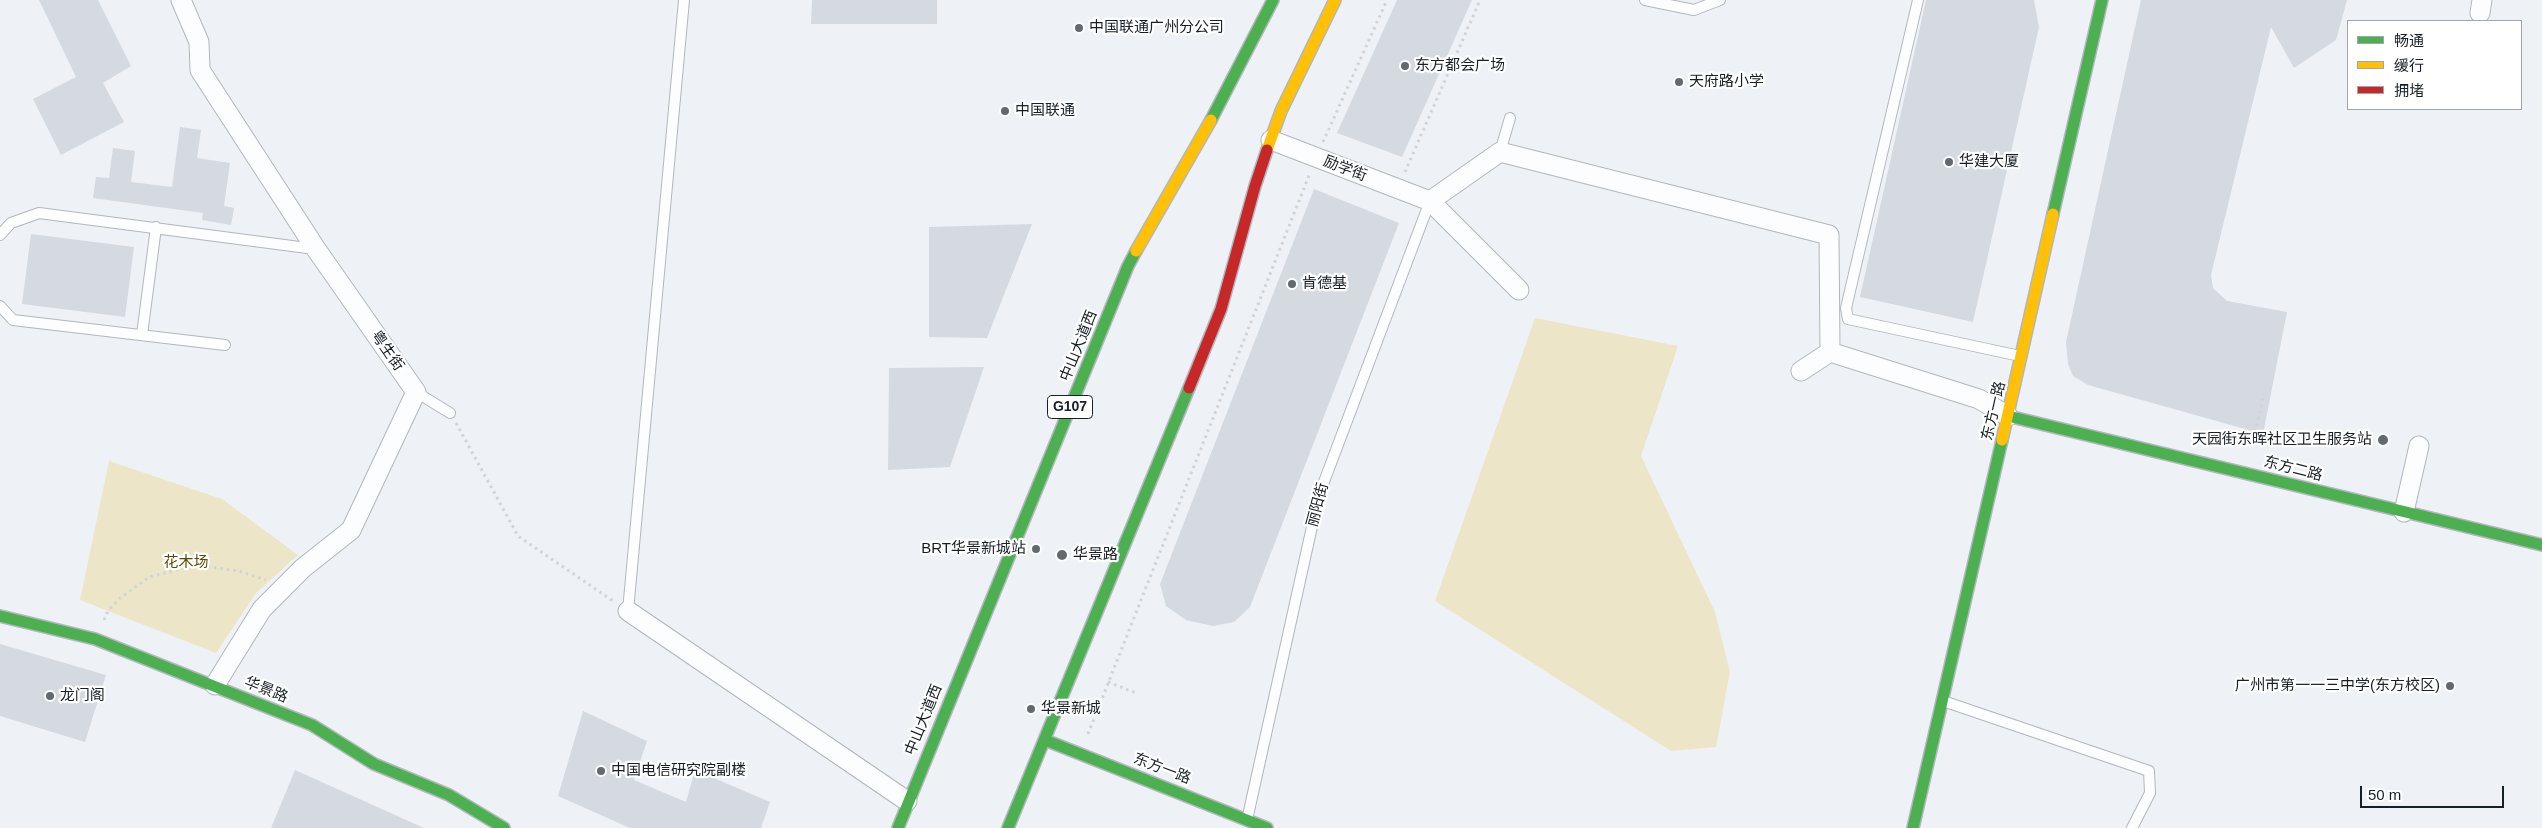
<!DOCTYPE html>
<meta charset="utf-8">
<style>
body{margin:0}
#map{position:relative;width:2542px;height:828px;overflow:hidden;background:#eef2f7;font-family:Arial,"Noto Sans SC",sans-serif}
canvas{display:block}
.legend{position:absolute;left:2347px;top:20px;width:175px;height:90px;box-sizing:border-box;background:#fff;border:1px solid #a2a5a9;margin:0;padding:6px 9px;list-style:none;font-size:15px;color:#171f27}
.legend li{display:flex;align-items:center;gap:10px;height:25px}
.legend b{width:25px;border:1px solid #a2a5a9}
.scale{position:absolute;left:2360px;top:786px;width:144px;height:22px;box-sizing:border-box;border:2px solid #171f27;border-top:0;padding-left:6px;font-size:15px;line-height:18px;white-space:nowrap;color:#171f27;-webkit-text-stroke:4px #fff;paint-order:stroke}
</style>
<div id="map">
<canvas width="2542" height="828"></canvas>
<ul class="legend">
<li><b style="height:6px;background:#4caf50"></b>畅通</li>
<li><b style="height:6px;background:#ffc107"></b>缓行</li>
<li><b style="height:6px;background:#c62828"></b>拥堵</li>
</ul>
<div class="scale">50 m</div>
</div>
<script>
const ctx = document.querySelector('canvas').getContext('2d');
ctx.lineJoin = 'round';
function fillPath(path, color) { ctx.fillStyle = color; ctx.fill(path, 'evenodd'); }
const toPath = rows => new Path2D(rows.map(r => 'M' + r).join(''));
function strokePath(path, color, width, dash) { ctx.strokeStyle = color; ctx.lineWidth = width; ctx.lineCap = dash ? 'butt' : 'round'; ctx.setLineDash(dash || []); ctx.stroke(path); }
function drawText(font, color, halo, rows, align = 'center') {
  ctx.font = font + ' Arial,"Noto Sans SC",sans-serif'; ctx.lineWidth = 4.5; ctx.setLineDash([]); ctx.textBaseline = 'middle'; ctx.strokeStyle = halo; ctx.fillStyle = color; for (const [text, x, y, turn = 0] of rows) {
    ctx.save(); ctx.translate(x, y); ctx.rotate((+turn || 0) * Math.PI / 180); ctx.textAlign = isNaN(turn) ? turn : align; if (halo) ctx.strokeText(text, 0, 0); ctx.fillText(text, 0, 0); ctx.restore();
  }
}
fillPath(toPath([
 [1535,318,1678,346,1641,456,1715,612,1730,672,1716,747,1671,751,1435,601],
 [109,461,222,499,298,555,256,593,216,653,80,600]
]), '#ede5c7');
fillPath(toPath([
 [39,0,98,0,131,66,103,83,124,122,61,155,33,99,76,77],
 [812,0,937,0,937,24,811,24],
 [1397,0,1472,0,1402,157,1337,133],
 [1926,0,2034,0,2039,27,1973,322,1860,297],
 [2141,0,2347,0,2336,40,2294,68,2271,27,2211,275,2213,288,2227,301,2287,312,2263,434,2088,385,2073,376,2068,364,2066,342],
 [180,127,201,130,197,158,230,163,224,206,234,208,231,225,202,220,203,213,93,198,96,177,109,178,113,148,135,151,131,182,172,187],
 [1314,189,1399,223,1250,607,1234,622,1213,626,1186,620,1166,606,1160,584],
 [1032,224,987,338,929,337,929,227],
 [31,234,134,247,125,317,22,304],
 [984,367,950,467,888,470,889,368],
 [0,644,106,675,85,742,0,716],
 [583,711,647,741,634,780,686,802,695,770,770,802,761,828,630,828,558,796],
 [295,770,424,828,271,828]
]), '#d4dae0');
const lane = toPath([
 [1645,0,1694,10,1720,0],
 [1918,0,1846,308,1848,319,2020,356],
 [1500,152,1510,118],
 [0,235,11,223,39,213,315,249],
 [0,306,13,320,225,345],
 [142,335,156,227],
 [416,392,450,413],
 [628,611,684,0],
 [1943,701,2149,771,2150,793,2132,828],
 [1247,820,1319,495,1430,201]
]);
const street = toPath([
 [181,0,199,42,200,70,316,249,416,392,351,530,303,568,262,609,215,685],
 [2480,13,2482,0],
 [1271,140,1430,201,1519,290],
 [1430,201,1500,152,1829,235,1830,352,1979,399,2008,416],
 [1801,371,1830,352],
 [2404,512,2419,446],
 [628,611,907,801]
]);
const fast = toPath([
 [1211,120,1273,0],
 [2053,214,2102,0],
 [2008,416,2542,545],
 [0,616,95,639,312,725,374,764,449,795,504,828],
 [1045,740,1267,828],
 [898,828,1128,266,1136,251],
 [1008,828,1189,388],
 [1913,828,2002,440]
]);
const slow = toPath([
 [1267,150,1281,111,1335,0],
 [1136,251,1211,120],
 [2002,440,2053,214]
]);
const jam = toPath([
 [1189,388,1221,309,1255,186,1267,150]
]);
strokePath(lane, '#b1b7bd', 12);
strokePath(street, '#b1b7bd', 21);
strokePath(fast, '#b1b7bd', 14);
strokePath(slow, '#b1b7bd', 14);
strokePath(jam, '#b1b7bd', 14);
strokePath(toPath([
 [1323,142,1387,0],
 [1405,172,1480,0],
 [456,423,518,536,613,601],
 [2252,445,2264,394],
 [104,620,108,611,119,599,149,577,196,565,239,571,266,580],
 [1108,682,1136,693],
 [1088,734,1310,173]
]), '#d1d3d5', 3, [2.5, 4]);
strokePath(lane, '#fcfdfe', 10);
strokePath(street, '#fcfdfe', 19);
strokePath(fast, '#4caf50', 11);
strokePath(slow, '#ffc107', 11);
strokePath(jam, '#c62828', 11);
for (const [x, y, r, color] of [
 [1079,28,5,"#626970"],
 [1405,66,5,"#626970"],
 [1679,82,5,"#626970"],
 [1005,111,5,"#626970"],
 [1949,162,5,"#626970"],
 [1292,284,5,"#626970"],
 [2383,440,6,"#626970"],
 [1036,549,5,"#626970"],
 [1062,555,6,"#626970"],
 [2450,686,5,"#626970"],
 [50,696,5,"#626970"],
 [1031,709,5,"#626970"],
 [601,771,5,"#626970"]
]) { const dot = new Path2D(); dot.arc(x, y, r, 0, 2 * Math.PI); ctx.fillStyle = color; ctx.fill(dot); strokePath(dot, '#fff', 2); }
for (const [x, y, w] of [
 [1070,407,45]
]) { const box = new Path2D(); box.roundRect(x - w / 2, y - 11.5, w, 23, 4); ctx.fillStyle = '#fff'; ctx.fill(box); strokePath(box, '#171f27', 1); }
drawText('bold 14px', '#171f27', null, [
 ["G107",1070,407]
]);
drawText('15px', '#171f27', '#fff', [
 ["中国联通广州分公司",1089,28],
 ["东方都会广场",1415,66],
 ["天府路小学",1689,82],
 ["中国联通",1015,111],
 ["华建大厦",1959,162],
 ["肯德基",1302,284],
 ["天园街东晖社区卫生服务站",2372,440,"right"],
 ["BRT华景新城站",1026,549,"right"],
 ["华景路",1073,555],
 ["广州市第一一三中学(东方校区)",2440,686,"right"],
 ["龙门阁",60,696],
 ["华景新城",1041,709],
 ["中国电信研究院副楼",611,771]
], 'left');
drawText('15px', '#171f27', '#fff', [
 ["励学街",1345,169,21],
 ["中山大道西",1079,346,-68],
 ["粤生街",387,351,55],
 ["东方一路",1994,411,-77],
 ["东方二路",2293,469,14],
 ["丽阳街",1318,505,-75],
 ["华景路",266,690,22],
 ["中山大道西",924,720,-68],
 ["东方一路",1162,769,21]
]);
drawText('15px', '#5b4a02', '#fff', [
 ["花木场",186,563]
]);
</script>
